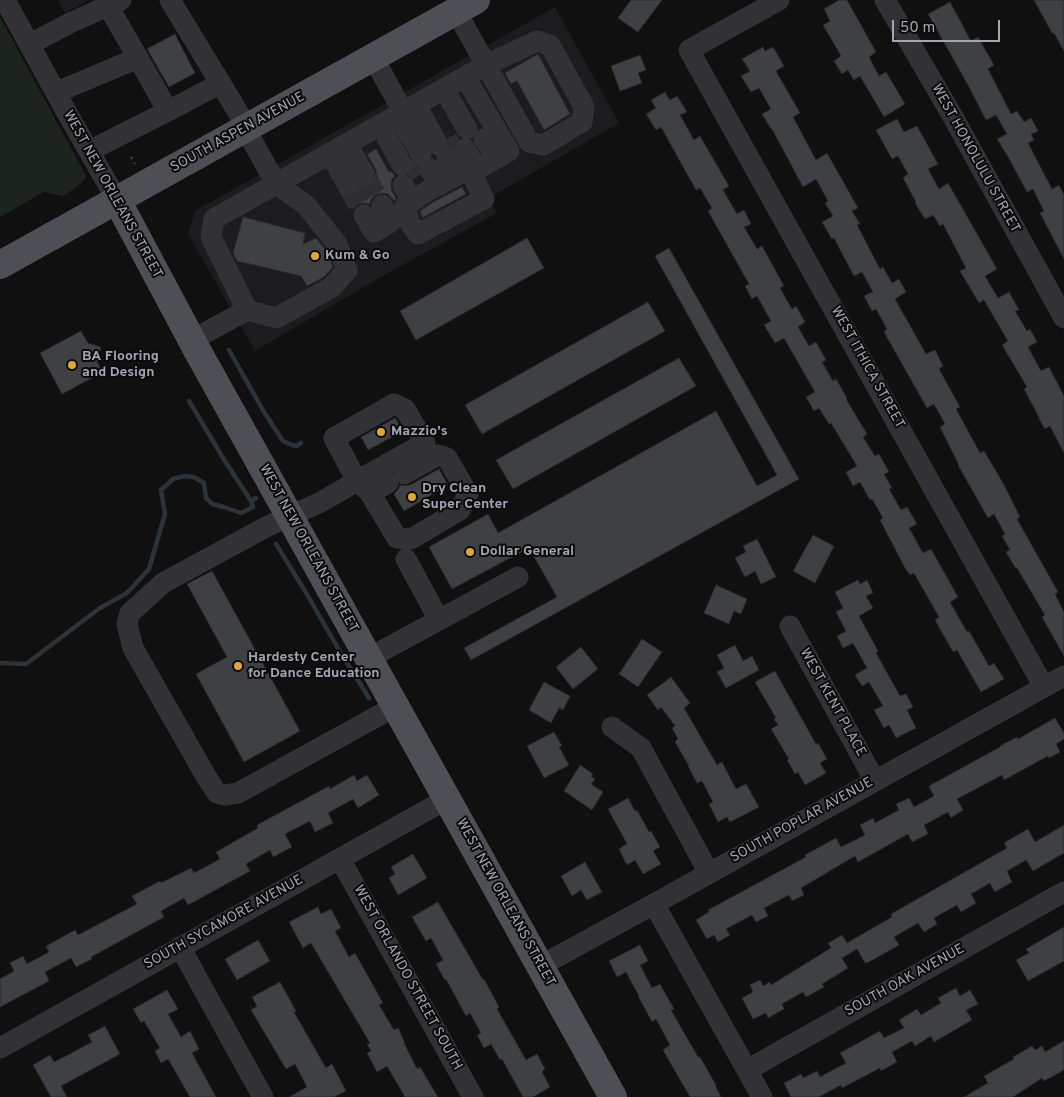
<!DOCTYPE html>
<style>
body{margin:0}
#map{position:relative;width:1064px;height:1097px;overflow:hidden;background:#101011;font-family:Overpass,sans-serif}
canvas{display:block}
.scale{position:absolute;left:892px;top:20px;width:108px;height:22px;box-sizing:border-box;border:2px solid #a3a7b1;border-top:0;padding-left:6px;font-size:15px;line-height:18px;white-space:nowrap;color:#a3a7b1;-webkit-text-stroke:4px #0b0b0c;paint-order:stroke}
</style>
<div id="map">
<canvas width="1064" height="1097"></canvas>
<div class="scale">50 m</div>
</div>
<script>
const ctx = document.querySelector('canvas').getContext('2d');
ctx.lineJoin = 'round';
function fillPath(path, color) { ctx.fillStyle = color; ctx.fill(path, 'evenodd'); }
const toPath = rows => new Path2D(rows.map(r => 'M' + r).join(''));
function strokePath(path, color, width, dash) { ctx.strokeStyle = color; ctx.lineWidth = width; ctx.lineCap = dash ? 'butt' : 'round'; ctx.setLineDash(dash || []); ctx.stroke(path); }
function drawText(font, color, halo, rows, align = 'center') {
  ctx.font = font + ' Overpass,sans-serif'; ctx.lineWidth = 4; ctx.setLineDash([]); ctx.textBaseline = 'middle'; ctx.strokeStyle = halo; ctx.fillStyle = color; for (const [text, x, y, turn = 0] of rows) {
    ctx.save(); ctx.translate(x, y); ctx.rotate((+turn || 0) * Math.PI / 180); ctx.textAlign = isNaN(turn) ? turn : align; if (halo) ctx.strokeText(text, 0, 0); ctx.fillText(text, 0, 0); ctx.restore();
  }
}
fillPath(toPath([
 [58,0,89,0,65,13],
 [555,7,619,123,489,198,497,213,381,277,255,351,188,234,195,211]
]), '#1c1c1e');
fillPath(toPath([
 [0,17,86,176,84,181,64,196,44,192,0,217]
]), '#1d241e');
strokePath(toPath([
 [229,350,264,412,283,441,292,445,297,446,301,443],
 [189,401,223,458,251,501],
 [276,544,305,591,339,650,369,698],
 [0,663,26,664,100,608,127,593,149,569,165,514,161,490,173,479,184,476,194,477,204,483,206,498,212,504,224,507,241,513,253,507,251,501,256,498]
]), '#2b3339', 4.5);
const building = toPath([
 [631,0,662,0,638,32,618,18,631,0],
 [839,0,847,0,876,52,869,57,879,76,886,72,905,104,884,117,860,76,854,80,848,70,842,74,834,61,841,56,823,25,830,21,824,9,839,0],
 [1034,0,1064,0,1064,51,1054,33,1052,33,1034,0],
 [950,2,971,41,978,37,994,65,988,69,1011,114,1017,111,1024,122,1031,118,1038,131,1031,134,1034,140,1028,143,1052,189,1059,185,1064,195,1064,259,1040,213,1044,211,1033,189,1027,192,1007,155,997,139,1007,134,996,115,986,120,968,85,928,14,950,2],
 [175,34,195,73,169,87,147,49,175,34],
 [763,47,765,51,773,47,784,66,776,71,800,113,793,117,816,160,827,153,858,208,852,211,860,224,857,225,880,269,883,267,892,283,899,279,906,292,895,299,926,354,935,350,943,366,939,369,960,407,956,409,980,453,984,451,1003,483,1020,517,1017,519,1058,592,1055,594,1064,612,1064,656,1042,617,1045,615,1017,568,1016,569,1006,552,1010,550,1002,536,1005,534,994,514,988,518,958,465,959,465,940,427,945,424,934,404,927,408,884,332,887,329,876,309,872,311,864,296,873,292,862,272,854,276,834,238,832,239,822,222,833,216,825,203,828,201,816,179,803,187,772,129,771,129,762,114,771,109,759,88,751,92,741,76,750,71,742,59,763,47],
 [538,54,570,114,544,130,517,81,511,84,505,73,538,54],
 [640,55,646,70,638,73,642,83,620,91,611,66,640,55],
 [665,92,670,100,677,96,687,112,680,115,694,140,700,136,729,186,723,190,737,214,744,210,751,224,744,227,757,249,762,246,784,286,780,288,792,309,796,306,805,322,798,327,809,346,816,342,826,360,822,362,833,381,836,379,847,398,846,399,867,434,863,437,875,456,879,454,889,472,884,474,892,488,889,489,901,510,907,507,917,524,909,528,923,553,931,549,958,597,950,602,967,632,969,631,989,666,994,663,1004,679,981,692,957,650,953,652,935,620,939,617,914,573,910,575,905,568,880,520,883,518,872,499,870,500,860,482,853,486,846,472,857,466,831,423,829,424,819,408,814,411,806,397,815,392,784,338,775,343,764,325,771,321,757,296,752,299,745,286,749,284,708,211,712,208,700,188,696,190,661,127,656,130,646,114,656,108,651,100,665,92],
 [897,119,904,132,917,126,938,164,928,169,939,189,948,183,997,269,985,276,998,298,1009,292,1019,310,1015,311,1027,331,1030,329,1037,342,1028,347,1041,371,1049,367,1064,396,1064,453,1050,426,1045,429,1039,419,1040,419,1024,389,1027,387,1002,345,1008,341,984,300,979,303,960,271,966,268,943,224,940,226,933,215,925,219,915,203,916,202,903,178,908,174,898,156,892,159,876,130,897,119],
 [376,149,389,172,391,171,395,176,392,179,391,185,392,191,396,198,394,201,388,194,382,193,377,194,372,198,370,204,363,203,358,204,353,209,348,198,354,197,358,193,360,187,365,188,371,187,376,182,377,176,376,170,367,154,376,149],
 [462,187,466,194,422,218,420,211,435,201,462,187],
 [243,217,305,233,303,244,316,238,326,250,333,267,324,277,307,286,301,276,237,261,233,253,243,217],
 [527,238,544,268,416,340,400,311,527,238],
 [669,248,799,479,471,660,464,648,557,597,529,548,452,589,429,547,488,514,498,533,716,411,757,486,777,475,655,256,669,248],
 [648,302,665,331,482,434,465,405,648,302],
 [81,331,88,343,101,347,97,362,103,372,62,394,40,353,81,331],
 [679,358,696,386,513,489,496,460,679,358],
 [395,418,396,419,403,431,368,450,361,437,395,418],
 [439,469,448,485,404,511,394,494,398,490,400,485,404,486,410,485,439,469],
 [813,535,834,546,815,583,793,571,813,535],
 [757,539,776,577,761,584,755,571,745,577,735,558,746,552,743,546,757,539],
 [212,571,300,731,244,762,196,674,227,657,187,584,212,571],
 [858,580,860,584,867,580,873,593,866,596,873,608,859,616,878,651,876,653,900,696,906,694,913,707,907,710,916,728,896,738,889,725,884,728,874,710,883,706,869,682,862,686,855,675,867,668,853,643,843,648,837,636,846,631,836,612,843,608,835,592,858,580],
 [716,585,747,599,741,614,734,611,729,624,704,613,716,585],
 [642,639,662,652,638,687,619,674,642,639],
 [735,645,743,661,752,656,759,670,726,688,717,672,724,668,717,655,735,645],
 [581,647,598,669,573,689,556,667,581,647],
 [775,671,816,744,818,743,827,759,820,763,826,773,805,785,798,772,795,774,787,760,789,759,771,729,778,725,774,719,776,718,755,682,775,671],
 [671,677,690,703,684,708,717,765,722,762,736,789,746,784,759,807,730,822,727,817,718,822,709,804,713,802,702,781,697,783,688,766,689,766,675,742,678,739,672,728,675,726,661,707,658,710,647,695,671,677],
 [544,682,570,696,563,710,559,708,551,723,529,710,544,682],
 [1055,718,1064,733,1064,739,1056,744,1060,752,1049,758,1048,756,1004,780,1002,775,957,799,963,810,951,818,948,812,924,825,928,834,912,842,908,834,858,862,855,856,801,888,804,895,792,901,789,895,764,908,768,916,756,922,752,915,726,929,730,935,718,942,714,935,707,939,696,920,709,912,708,910,806,857,805,855,836,838,841,847,865,835,860,825,873,818,875,823,899,810,896,804,909,798,914,807,934,796,929,786,1000,747,1000,746,1017,737,1018,739,1055,718],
 [554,732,562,746,559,747,569,765,544,778,527,746,554,732],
 [580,765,593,774,591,776,595,779,591,784,603,792,592,810,564,791,580,765],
 [354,775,357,781,367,775,379,795,358,808,353,799,328,813,333,823,315,832,310,821,285,834,292,847,273,857,270,850,246,864,250,871,188,905,184,898,161,911,164,917,91,957,92,959,76,967,71,958,45,972,49,981,0,1007,0,979,14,971,10,963,23,956,27,964,49,952,46,946,75,930,78,935,137,904,132,896,160,881,161,883,191,868,194,873,220,859,216,852,258,828,257,825,329,786,330,789,354,775],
 [628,798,635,811,637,810,649,832,651,831,660,847,653,851,661,864,643,874,635,860,627,865,619,849,627,844,608,809,628,798],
 [1064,825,1064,853,1033,871,1026,860,1007,871,1012,882,995,892,990,883,971,894,976,903,961,912,957,905,934,918,937,924,924,932,918,923,894,937,899,945,869,962,865,963,857,949,842,958,848,968,822,984,824,987,806,997,803,992,782,1004,784,1009,768,1018,766,1013,753,1019,742,998,753,992,750,985,760,980,763,986,770,982,771,985,831,948,828,943,842,935,847,943,892,917,891,914,1007,848,1004,843,1028,829,1035,842,1064,825],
 [413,854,427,878,398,895,389,878,395,874,391,867,413,854],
 [585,862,602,892,587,900,581,890,572,896,561,876,585,862],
 [438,902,483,980,484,979,499,1007,497,1009,526,1060,537,1054,545,1069,542,1072,550,1087,533,1097,523,1097,502,1059,500,1060,491,1044,484,1048,477,1035,481,1033,470,1013,466,1016,446,979,445,980,436,964,443,960,431,938,426,941,412,917,438,902],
 [318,907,321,914,331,909,341,928,335,931,349,957,355,953,383,1003,379,1005,394,1030,398,1028,405,1043,404,1043,417,1069,420,1067,438,1097,405,1097,387,1066,377,1072,367,1053,371,1051,367,1044,370,1043,311,943,303,948,289,922,318,907],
 [1064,927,1064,961,1028,981,1016,960,1029,953,1026,949,1064,927],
 [258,940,270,961,237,980,225,959,258,940],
 [640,945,648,961,640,965,652,988,660,984,674,1009,671,1010,698,1057,700,1057,716,1085,715,1085,721,1097,690,1097,663,1050,670,1045,656,1019,652,1022,638,996,639,996,626,972,617,977,609,961,640,945],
 [280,982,296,1011,294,1012,326,1068,332,1064,346,1091,334,1097,289,1097,307,1087,295,1064,286,1069,251,1010,257,1006,252,997,280,982],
 [956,988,960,996,970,990,978,1004,966,1010,972,1020,934,1042,931,1036,915,1046,912,1041,892,1052,897,1062,881,1071,880,1068,842,1088,841,1085,819,1097,791,1097,784,1083,801,1074,803,1078,817,1071,820,1077,846,1063,840,1053,880,1031,884,1038,904,1028,899,1020,917,1009,921,1015,941,1003,938,998,956,988],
 [167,990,178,1009,168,1014,181,1037,190,1031,199,1049,192,1053,216,1097,190,1097,168,1059,161,1063,155,1051,160,1048,144,1021,141,1023,133,1009,167,990],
 [105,1026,120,1054,61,1086,67,1097,51,1097,33,1065,50,1055,54,1062,66,1056,92,1042,88,1035,105,1026],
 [1064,1041,1064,1070,1044,1081,1042,1078,1013,1097,964,1097,988,1083,984,1076,1014,1059,1013,1057,1032,1046,1035,1050,1042,1046,1045,1052,1064,1041]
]);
fillPath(building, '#3f4044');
strokePath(building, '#2a2a2d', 1);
strokePath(toPath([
 [447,139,456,154],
 [411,160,420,175],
 [365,176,382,205],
 [348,186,364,215]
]), '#2d2e31', 21, [21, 11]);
strokePath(toPath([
 [131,157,135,164]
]), '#38393d', 2.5, [2.5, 4]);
strokePath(toPath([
 [5,0,67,113,117,200],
 [170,0,247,127],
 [779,0,689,50,1044,687],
 [885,0,953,117,1064,318],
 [108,6,138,58],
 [30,44,70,23,121,0],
 [373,57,403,112],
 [465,77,509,151,471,173,484,199,418,234,410,223,405,206,429,190,465,171,471,173],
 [444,89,467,129],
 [57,92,138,58,168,111,89,151],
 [416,105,438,145],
 [168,111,221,83],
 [398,114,421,154],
 [380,125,402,165],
 [245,128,276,184,306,205,337,244,347,270,332,287,276,318,247,310],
 [484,139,497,158],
 [347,144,365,176],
 [465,149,477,170],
 [330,153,348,186],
 [447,159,456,176],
 [430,169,439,185],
 [403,185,412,202],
 [364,215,374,232,391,222,382,205],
 [192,340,247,310,211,237,214,219,486,65,529,142,543,145,582,122,584,107,550,45,537,41,486,65,456,11],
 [370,493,388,483],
 [406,559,439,620],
 [790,626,875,781],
 [369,658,518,577],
 [396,706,238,793,225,795,217,793,207,778,133,648,127,624,130,613,163,583,266,527,321,502,357,481,334,438,394,404,405,409,425,443,357,481,370,493,397,538,411,539,460,510,468,494,447,458,438,455,404,474],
 [612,727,641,748,709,873],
 [340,859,473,1097],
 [654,904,762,1097],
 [180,947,263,1097],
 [540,966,654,904,1064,676],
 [0,1048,447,799],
 [747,1070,1064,892]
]), '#323236', 21);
strokePath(toPath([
 [117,200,197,350,613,1097],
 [0,265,476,0]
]), '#4e4f55', 28);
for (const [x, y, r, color] of [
 [315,256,5,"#dfa63b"],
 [72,365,5,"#dfa63b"],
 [381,432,5,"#dfa63b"],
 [412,497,5,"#dfa63b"],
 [470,552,5,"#dfa63b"],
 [238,666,5,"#dfa63b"]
]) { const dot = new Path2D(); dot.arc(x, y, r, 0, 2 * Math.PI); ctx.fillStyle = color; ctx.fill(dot); strokePath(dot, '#0b0b0c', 2); }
drawText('14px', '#a3a7b1', '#0b0b0c', [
 ["SOUTH ASPEN AVENUE",238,133,-29],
 ["WEST HONOLULU STREET",975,159,61],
 ["WEST NEW ORLEANS STREET",112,195,61],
 ["WEST ITHICA STREET",867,368,61],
 ["WEST NEW ORLEANS STREET",308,549,61],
 ["WEST KENT PLACE",832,703,61],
 ["SOUTH POPLAR AVENUE",802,821,-29],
 ["WEST NEW ORLEANS STREET",505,903,61],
 ["SOUTH SYCAMORE AVENUE",224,923,-29],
 ["WEST ORLANDO STREET SOUTH",407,978,61],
 ["SOUTH OAK AVENUE",905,981,-29]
]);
drawText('bold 14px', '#a3a7b1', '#0b0b0c', [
 ["Kum & Go",325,256],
 ["BA Flooring",82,357],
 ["and Design",82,373],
 ["Mazzio's",391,432],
 ["Dry Clean",422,489],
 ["Super Center",422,505],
 ["Dollar General",480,552],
 ["Hardesty Center",248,658],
 ["for Dance Education",248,674]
], 'left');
</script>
